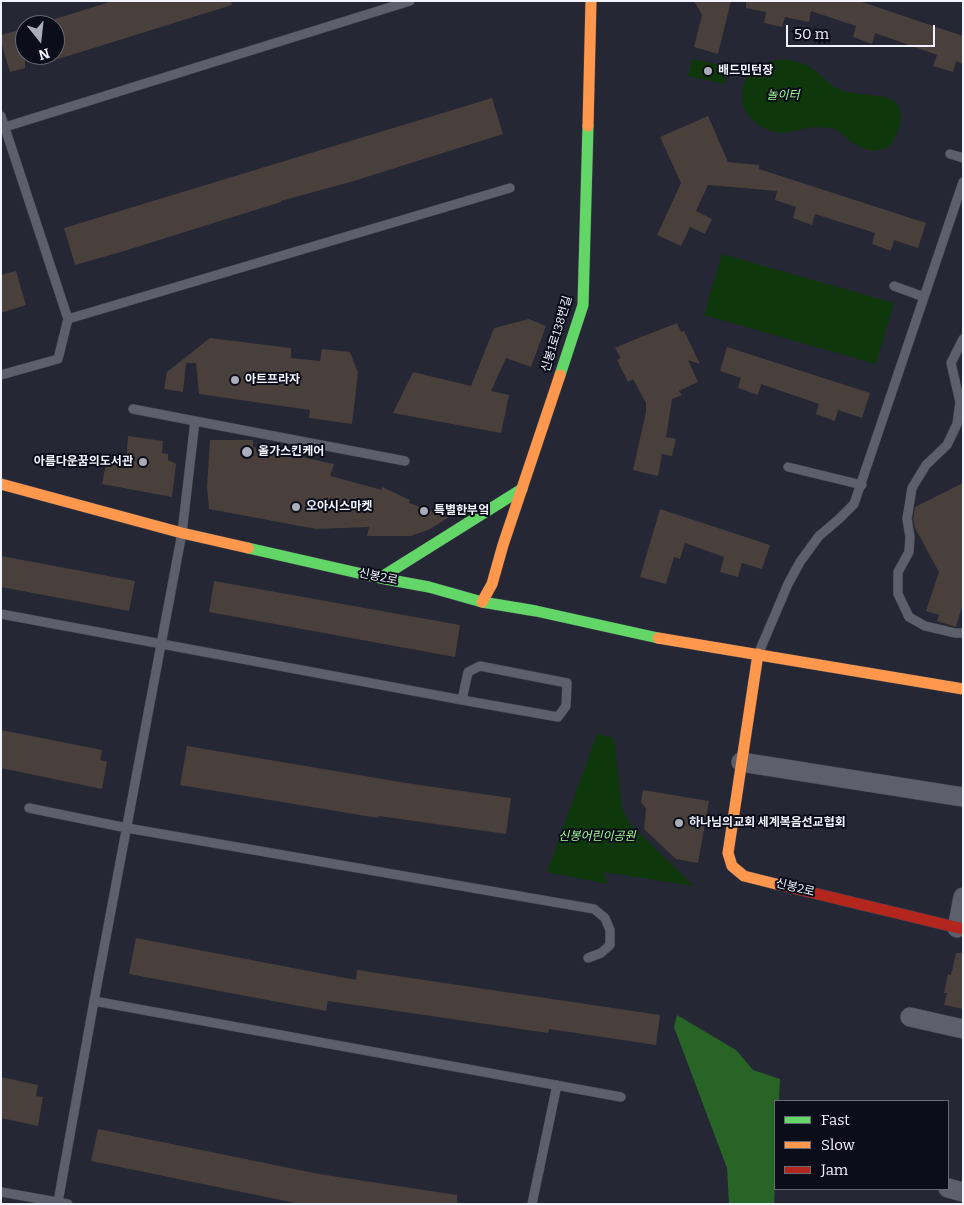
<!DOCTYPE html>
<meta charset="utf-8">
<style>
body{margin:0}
#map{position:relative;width:964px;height:1205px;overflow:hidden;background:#252735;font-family:Bitter,serif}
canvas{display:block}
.frame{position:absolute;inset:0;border:2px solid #f1f3fe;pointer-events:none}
.legend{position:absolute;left:774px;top:1100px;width:175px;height:90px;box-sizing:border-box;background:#0b0d18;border:1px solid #676974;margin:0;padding:6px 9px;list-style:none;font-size:15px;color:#f1f3fe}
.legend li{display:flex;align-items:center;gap:10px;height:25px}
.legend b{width:25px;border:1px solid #676974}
.north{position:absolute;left:15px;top:15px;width:50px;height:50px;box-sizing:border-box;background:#0b0d18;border:1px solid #676974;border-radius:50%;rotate:164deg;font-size:14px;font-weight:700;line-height:20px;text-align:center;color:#f1f3fe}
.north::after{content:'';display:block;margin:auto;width:18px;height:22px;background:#aaacb8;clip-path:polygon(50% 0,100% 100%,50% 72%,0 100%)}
.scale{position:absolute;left:786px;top:25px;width:149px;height:22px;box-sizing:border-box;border:2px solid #f1f3fe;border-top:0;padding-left:6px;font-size:15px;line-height:18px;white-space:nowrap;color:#f1f3fe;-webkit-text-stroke:4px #0b0d18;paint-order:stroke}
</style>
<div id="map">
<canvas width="964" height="1205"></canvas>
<div class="frame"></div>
<ul class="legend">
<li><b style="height:6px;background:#63d668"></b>Fast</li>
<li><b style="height:6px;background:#ff974d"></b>Slow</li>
<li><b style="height:6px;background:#b3261e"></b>Jam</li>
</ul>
<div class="north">N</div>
<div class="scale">50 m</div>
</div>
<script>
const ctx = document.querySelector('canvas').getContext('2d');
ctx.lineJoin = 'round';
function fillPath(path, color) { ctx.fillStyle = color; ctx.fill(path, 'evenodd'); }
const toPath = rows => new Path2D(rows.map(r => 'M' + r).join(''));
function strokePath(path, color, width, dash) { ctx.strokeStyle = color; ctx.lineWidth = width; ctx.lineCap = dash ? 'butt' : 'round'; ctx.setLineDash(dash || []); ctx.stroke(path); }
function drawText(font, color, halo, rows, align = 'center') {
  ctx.font = font + ' Bitter,"Noto Sans KR",serif'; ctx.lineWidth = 4; ctx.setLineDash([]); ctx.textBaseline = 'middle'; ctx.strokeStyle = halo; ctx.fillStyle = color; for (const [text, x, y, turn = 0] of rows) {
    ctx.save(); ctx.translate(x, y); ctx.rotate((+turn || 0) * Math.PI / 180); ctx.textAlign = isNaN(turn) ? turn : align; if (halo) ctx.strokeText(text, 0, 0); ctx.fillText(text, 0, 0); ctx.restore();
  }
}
fillPath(toPath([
 [692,59,729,67,725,84,688,76],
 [785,59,805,64,818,73,834,87,847,92,885,97,896,102,900,110,901,119,899,129,895,138,888,148,873,151,860,147,851,142,838,130,831,128,814,127,783,133,771,131,758,125,748,115,743,106,742,92,744,82,752,70,767,62],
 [722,254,894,303,876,364,704,315],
 [597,734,614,738,622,808,630,824,694,886,603,872,608,884,547,872]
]), '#0e370b');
fillPath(toPath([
 [677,1015,736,1050,753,1070,780,1079,779,1101,775,1101,775,1182,774,1204,729,1204,727,1168,674,1027]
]), '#286425');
fillPath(toPath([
 [113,1,231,1,232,5,55,60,55,19],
 [694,1,731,1,718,54,694,47,702,15],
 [746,1,859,1,963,36,963,64,956,61,953,72,933,66,937,55,875,33,872,44,853,37,856,26,811,11,809,22,785,17,782,27,764,23,766,12,746,8],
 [25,28,25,68,10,72,1,42,1,35],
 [492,98,503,134,354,181,281,201,281,202,124,251,75,265,64,228],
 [708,116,728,162,759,165,759,169,926,223,918,248,894,240,891,251,872,244,875,233,815,214,812,225,793,218,796,207,775,200,777,191,708,185,696,211,712,219,705,234,690,227,681,246,657,235,681,183,660,137],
 [16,271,26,305,1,313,1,275],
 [529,319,546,326,531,367,506,358,491,391,509,395,501,433,393,413,413,372,471,386,494,328],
 [677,323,681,332,684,331,700,364,688,360,698,382,679,391,682,395,672,399,666,437,676,439,672,456,662,454,658,476,633,470,646,412,646,403,633,379,628,382,617,360,621,358,615,348,636,339],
 [210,338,291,348,291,358,320,361,322,349,350,352,358,373,352,424,309,418,310,410,199,394,196,363,186,363,183,392,164,389,167,372],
 [727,347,870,393,862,418,838,410,835,421,816,414,819,404,761,384,758,395,738,388,741,378,720,371],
 [128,436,163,441,162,453,168,454,168,460,176,464,172,497,102,484,107,459,126,462],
 [210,440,253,440,253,447,265,449,334,464,330,476,382,490,382,487,410,500,409,503,449,517,430,529,411,536,367,536,369,527,316,529,209,509,207,487],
 [963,483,963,603,956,627,937,621,939,615,926,611,939,572,915,528,913,519,915,507],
 [660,509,770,545,762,569,742,563,738,577,720,572,724,557,685,543,680,559,674,557,666,584,640,577],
 [1,556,135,581,129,611,1,587],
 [214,581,460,625,455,657,209,612],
 [1,730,102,750,100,760,107,762,102,789,1,768],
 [187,746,406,783,511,798,506,834,379,816,378,818,180,785],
 [643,790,709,801,698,863,676,859,644,829,646,809,641,802],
 [136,938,356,980,357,970,660,1015,656,1045,549,1029,548,1033,328,1001,326,1011,129,974],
 [956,953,963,953,963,1009,944,1005,947,993,944,993,948,974,951,975],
 [1,1077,38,1085,36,1096,43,1097,38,1126,1,1118],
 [98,1129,319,1174,457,1195,457,1204,300,1204,91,1161]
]), '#493f3b');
const lane = toPath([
 [1,116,68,319],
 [5,127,410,1],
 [950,154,963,158],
 [894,286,924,297],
 [963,339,951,363,960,402,957,424,947,445,926,465,912,488,907,519,910,537,909,552,898,572,898,594,909,617,925,626,955,633,963,633],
 [1,375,58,359,68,319,510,188],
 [133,409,195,421],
 [788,467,862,485],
 [1,614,462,700,558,717,566,706,567,683,480,666,468,672,462,700],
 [759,652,788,584,800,562,819,536,839,519,854,504,963,182],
 [29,808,127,828,594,909,605,918,610,930,610,945,601,953,588,958],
 [94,1001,621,1097],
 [1,1192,68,1204],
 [58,1202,94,1001,182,533,195,421,405,461],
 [532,1204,557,1085]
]);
const street = toPath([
 [741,762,963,797],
 [957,928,963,897],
 [910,1017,963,1029],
 [948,1188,963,1192]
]);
const fast = toPath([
 [560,375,583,305,588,126],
 [248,548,380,578,429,587,482,602,536,611,658,638],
 [380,578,522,489]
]);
const slow = toPath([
 [588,126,591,1],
 [1,484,182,533,248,548],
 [482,602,492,584,503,545,560,375],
 [658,638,963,689],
 [758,654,728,853,732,866,744,876,780,885]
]);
const jam = toPath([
 [780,885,963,929]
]);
strokePath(lane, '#41424d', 10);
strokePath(street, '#41424d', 20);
strokePath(fast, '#41424d', 12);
strokePath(slow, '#41424d', 12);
strokePath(jam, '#41424d', 12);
strokePath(lane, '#5d5f6b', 9);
strokePath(street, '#5d5f6b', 19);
strokePath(fast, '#63d668', 11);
strokePath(slow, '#ff974d', 11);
strokePath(jam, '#b3261e', 11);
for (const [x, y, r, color] of [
 [708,71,5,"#aaacb8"],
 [235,380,5,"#aaacb8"],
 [247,452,6,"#aaacb8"],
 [143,462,5,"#aaacb8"],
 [296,507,5,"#aaacb8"],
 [424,511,5,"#aaacb8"],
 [679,823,5,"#aaacb8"]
]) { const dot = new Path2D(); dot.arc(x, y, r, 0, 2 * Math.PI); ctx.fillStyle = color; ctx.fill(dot); strokePath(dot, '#0b0d18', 2); }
drawText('bold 12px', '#f1f3fe', '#0b0d18', [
 ["배드민턴장",718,71],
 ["아트프라자",245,380],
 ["올가스킨케어",258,452],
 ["아름다운꿈의도서관",133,462,"right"],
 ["오아시스마켓",306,507],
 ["특별한부엌",434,511],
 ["하나님의교회 세계복음선교협회",689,823]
], 'left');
drawText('italic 12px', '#a0f994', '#0b0d18', [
 ["놀이터",783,96],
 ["신봉어린이공원",597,837]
]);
drawText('12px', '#f1f3fe', '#0b0d18', [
 ["신봉1로138번길",557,334,-73],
 ["신봉2로",378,577,12],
 ["신봉2로",795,888,14]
]);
</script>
